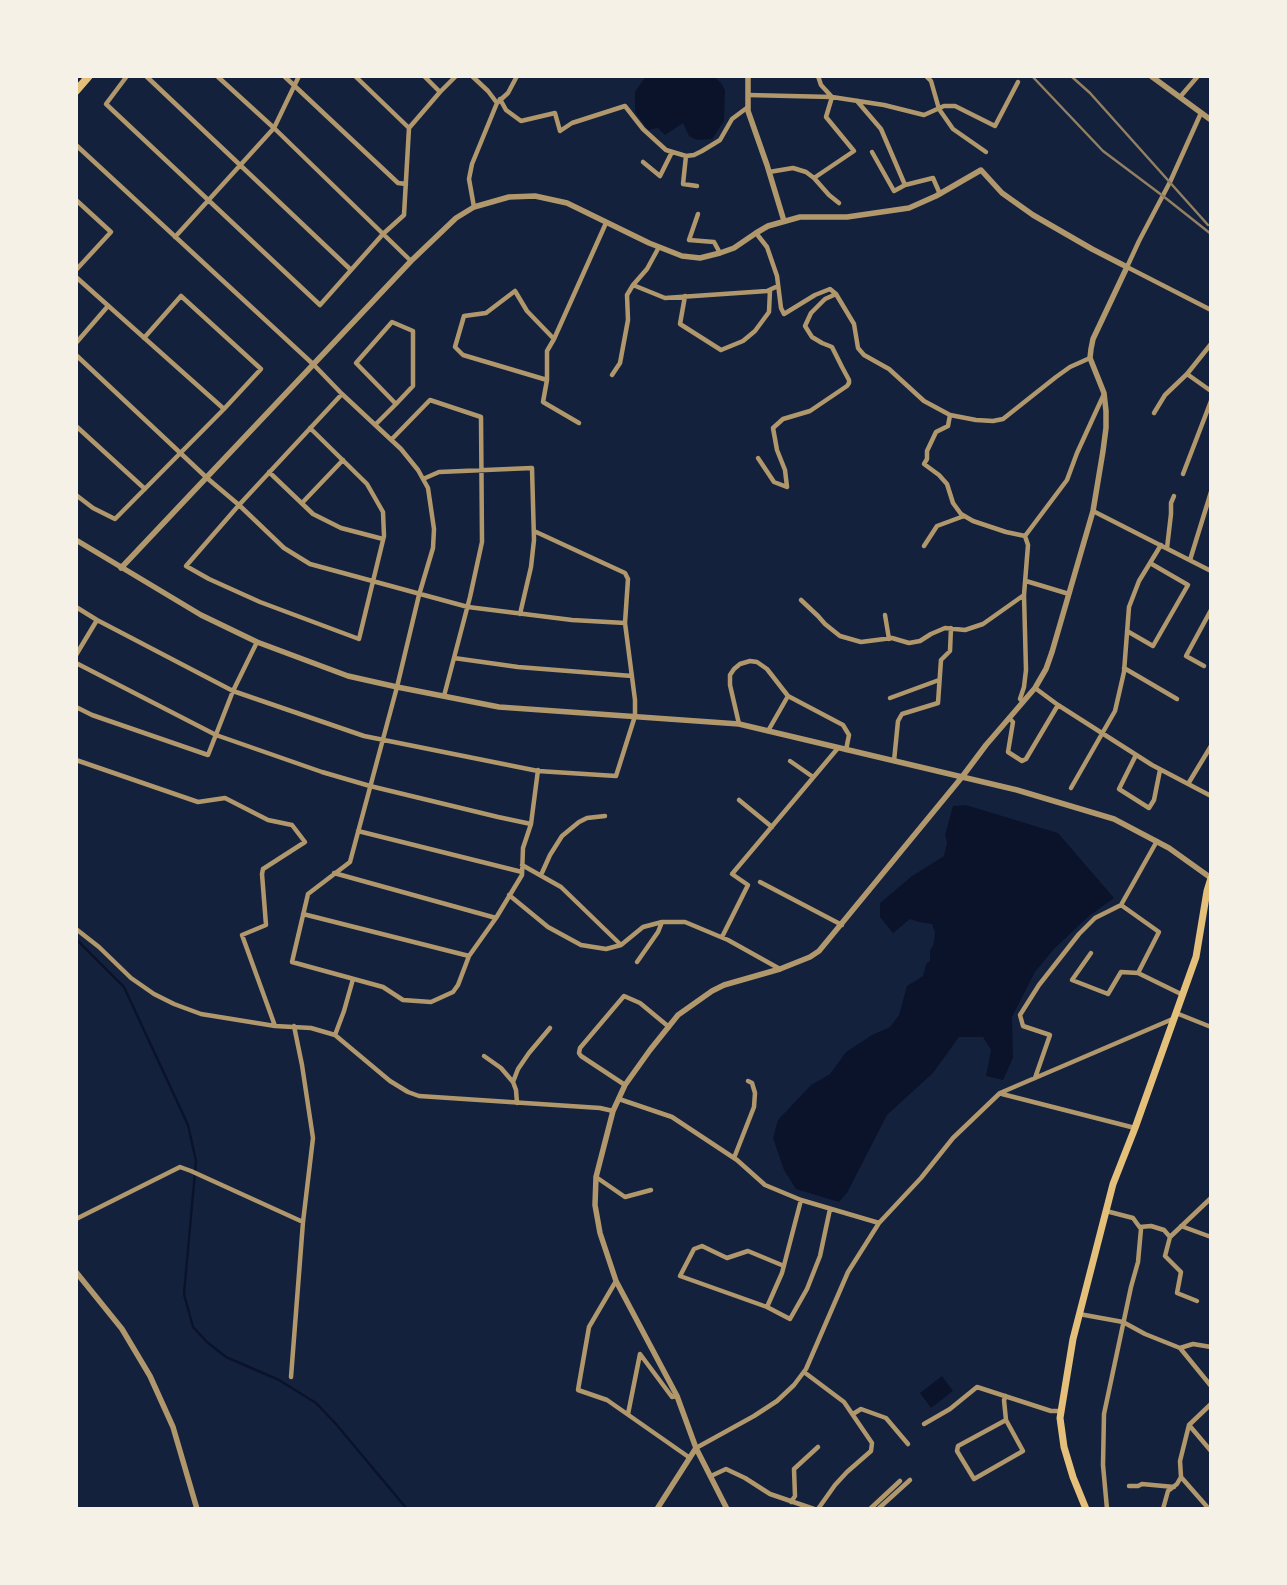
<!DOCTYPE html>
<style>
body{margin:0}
#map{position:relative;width:1287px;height:1585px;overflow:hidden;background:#14213d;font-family:Spectral,serif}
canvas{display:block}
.frame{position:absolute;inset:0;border:78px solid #f6f1e7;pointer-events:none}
</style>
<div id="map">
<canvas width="1287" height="1585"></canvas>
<div class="frame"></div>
</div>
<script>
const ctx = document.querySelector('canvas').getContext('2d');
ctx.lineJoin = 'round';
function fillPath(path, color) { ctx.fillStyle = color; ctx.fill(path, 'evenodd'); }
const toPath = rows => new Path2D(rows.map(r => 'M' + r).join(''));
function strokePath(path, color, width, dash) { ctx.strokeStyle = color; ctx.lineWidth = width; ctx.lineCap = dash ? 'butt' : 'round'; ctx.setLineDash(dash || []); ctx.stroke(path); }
fillPath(toPath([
 [646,76,713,76,721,83,725,90,724,121,712,139,697,140,689,136,683,123,665,135,658,128,648,130,635,112,635,92],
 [966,805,1058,833,1114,898,1089,916,1054,949,1035,972,1012,1017,1013,1058,1003,1080,986,1076,991,1050,983,1037,959,1037,933,1073,887,1115,847,1193,839,1202,796,1189,784,1170,773,1138,778,1120,811,1085,830,1074,846,1052,872,1035,890,1027,899,1015,907,986,923,976,926,964,930,961,930,950,933,946,935,933,932,924,919,922,910,919,893,933,880,917,880,903,912,876,944,856,947,843,945,835,953,806],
 [942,1376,953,1391,931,1408,920,1393]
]), '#0b132b');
strokePath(toPath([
 [76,939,124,987,188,1125,196,1161,184,1294,193,1327,207,1342,226,1357,279,1380,316,1403,336,1424,407,1509]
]), '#0b132b', 2.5);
strokePath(toPath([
 [127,76,106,104,320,305,383,234,404,215,409,128,440,92,424,76],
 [146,76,351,270],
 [217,76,274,128,411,261],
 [284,76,398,183,406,184],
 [355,76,409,128],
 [472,76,488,91,497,103],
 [926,76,931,81,939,109,953,129,986,152],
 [440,92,456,76],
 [748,95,832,97,884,105,924,115,944,106,955,106,995,126,1018,82],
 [1180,97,1198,76],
 [500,99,506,110,521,121,555,113,560,131,572,123,625,106,643,129,666,150,686,156,694,155,702,151,720,140,732,119,748,107],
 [857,101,881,129,905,185,933,178,940,194],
 [1201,113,1170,182,1139,241,1127,267,1211,310],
 [76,145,314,365,342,394,401,449,418,470,428,488,434,529,433,548,419,595,397,687,350,862,308,894,292,962,383,987,403,1000,431,1002,453,992,458,985,469,956,496,918,522,875,523,848,531,824,538,770],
 [872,152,894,191,905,185],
 [686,156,683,184,697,186],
 [643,162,660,176,672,152],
 [769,172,793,168,806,172,814,178,829,195,839,203],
 [814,178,854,151,826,117,832,97,821,85,818,76],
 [76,200,111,232,76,270],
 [474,207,469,179,472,164,497,103,508,93,517,76],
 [698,214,689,240,714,242,720,253],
 [756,233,767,247,777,276,781,308,784,314,815,295,830,289,836,294,854,324,858,348,864,355,889,369,924,401,950,415,976,420,993,421,1003,419,1056,377,1070,367,1090,358],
 [175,237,274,128,299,76],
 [76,277,224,409],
 [633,285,647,269,659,247],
 [685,296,680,324,721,350,743,341,755,331,769,312,770,290],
 [554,339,547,351,547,380,463,355,455,347,464,316,486,313,515,291,527,311,554,339,606,223],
 [76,343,108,306],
 [1211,344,1187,374,1211,391],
 [76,355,207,478,239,505,284,548,310,564,468,607,572,620,625,623],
 [612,375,620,363,628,320,627,295,633,285,665,298,767,291,778,286],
 [547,380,543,402,579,423],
 [1154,413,1165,395,1187,374],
 [950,415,948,426,936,432,927,451,927,459,924,464,939,475,947,484,953,503,961,514,973,521,1006,532,1025,536],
 [375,425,396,404,413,386,413,331,392,322,356,363,396,404],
 [76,426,145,489],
 [310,428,367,484,383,512,384,536,359,639,260,602,209,579,186,566,239,505,342,394],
 [391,440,430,400,481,417,482,542,470,597,444,696],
 [758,458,774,482,787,487,785,470,777,450,773,428,783,419,810,411,847,386,849,383,849,380,842,367,832,347,822,343,812,337,805,326,811,313,825,299,836,294],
 [269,472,313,514,341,528,383,539],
 [1183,474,1211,401],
 [423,479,439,472,532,468,534,540,531,567,520,614],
 [76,495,93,508,115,519,224,409,261,369,181,296,144,338],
 [302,503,343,460],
 [1093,511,1211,571],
 [1025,536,1067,480,1077,453,1104,394],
 [924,546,937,526,964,516],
 [1167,548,1171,514,1171,503,1174,496],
 [1190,560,1211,492],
 [1026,581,1069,594],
 [801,600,818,616,825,624,840,636,861,642,892,638,909,643,920,641,931,634,945,628,965,630,983,624,1024,595],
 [76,607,97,620,233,691,364,736,538,771,616,776,635,716,635,700,625,623,628,579,625,573,534,531],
 [885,615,889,639],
 [1127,631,1153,646,1188,585,1150,563],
 [76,655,97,620],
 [454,658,518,667,632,676],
 [76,663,216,735,322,772,370,786,498,817,531,824],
 [1204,666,1186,656,1211,610],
 [1124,668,1177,699],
 [1035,688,1058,705,1152,765,1211,796],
 [890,698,939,680],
 [1023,702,1020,699,1024,687,1026,670,1024,595,1028,545,1025,536],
 [76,707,92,715,208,755,233,691,257,642],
 [1009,718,1013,722,1008,752,1022,761,1026,759,1058,705],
 [739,724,730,685,730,675,734,669,740,664,750,661,757,662,767,669,788,696,843,725,849,735,846,750],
 [768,731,788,696],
 [1136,755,1119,789,1149,808,1154,800,1160,770],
 [76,760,198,802,225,798,268,820,292,825,305,842,263,869,262,874,266,925,242,935,275,1026,311,1028,335,1035,390,1081,408,1092,419,1096,600,1108,613,1111],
 [790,761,813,777],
 [894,761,898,721,902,714,938,703,941,660,950,651,951,628],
 [1188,784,1211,746],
 [1071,788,1115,711,1124,672,1129,607,1139,581,1161,545],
 [739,800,772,827],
 [358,831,522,872],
 [522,865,561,887,621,945],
 [334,873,496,918],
 [541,875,550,855,562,836,579,822,587,818,605,816],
 [760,882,842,925],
 [509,895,548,927,581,945,606,949,621,945,643,927,662,922,685,922,728,940,780,969],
 [1121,905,1159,932,1138,973],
 [303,914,469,956],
 [76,929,99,947,131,978,154,994,174,1004,201,1014,275,1026],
 [722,937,748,885,732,874,838,748],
 [1091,953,1072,980,1108,994,1121,972,1138,973,1183,995],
 [637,962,658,932,662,922],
 [1176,1013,1211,1027],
 [335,1035,344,1011,353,979],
 [484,1056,501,1068,513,1082],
 [1035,1078,1050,1035,1023,1026,1020,1015,1039,985,1079,934,1095,918,1121,905,1157,841],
 [625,1085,581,1056,579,1053,580,1048,624,996,640,1003,669,1027],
 [1002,1094,1135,1128],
 [619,1099,672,1117,737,1160,765,1185,801,1200,879,1223],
 [517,1103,516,1090,513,1082,518,1069,529,1053,550,1028],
 [734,1158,754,1107,755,1093,752,1083,748,1081],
 [596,1177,625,1197,651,1190],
 [1106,1211,1133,1218,1141,1229,1138,1262,1131,1287,1104,1414,1103,1465,1107,1509],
 [76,1219,180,1167,191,1171,303,1222],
 [1181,1226,1211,1237],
 [1140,1227,1151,1226,1164,1230,1170,1237,1165,1256,1181,1272,1177,1293,1197,1301],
 [1170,1237,1211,1198],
 [784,1266,748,1251,727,1258,702,1246,694,1249,680,1276,767,1307,790,1319,807,1289,820,1256,830,1209],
 [616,1281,589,1327,578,1390,607,1400,690,1458],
 [767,1307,782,1273,801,1200],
 [1079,1314,1123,1322,1145,1334,1180,1348,1211,1386],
 [1180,1348,1193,1344,1211,1347],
 [804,1372,844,1402,872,1443,871,1451,847,1472,835,1485,818,1509],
 [291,1377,303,1222,313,1138,302,1065,294,1026],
 [628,1414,640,1354,672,1397,677,1396],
 [853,1414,861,1409,886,1418,908,1444],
 [1006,1420,958,1446,957,1451,974,1479,1023,1451,1006,1420,1004,1400,1006,1396],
 [924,1424,950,1409,977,1387,1051,1411,1061,1411],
 [1189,1425,1211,1451],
 [696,1448,754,1416,777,1401,794,1385,806,1369,848,1272,879,1223,921,1178,953,1138,1000,1093,1175,1018],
 [711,1476,726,1469,745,1478,770,1494,814,1509],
 [1181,1477,1209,1509],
 [1129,1486,1138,1486,1142,1484,1174,1487],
 [791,1502,795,1496,794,1469,818,1447],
 [870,1509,900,1481],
 [878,1509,910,1480],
 [1163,1509,1168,1491,1177,1484,1181,1477,1180,1461,1189,1425,1211,1404]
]), '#b1986c', 4.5);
strokePath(toPath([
 [748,76,748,111,767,165,784,221],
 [1151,76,1211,120],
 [76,540,201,615,257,642,348,676,397,687,499,707,739,724,1017,790,1114,819,1169,848,1211,878],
 [121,568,411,261,456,218,474,207,509,197,535,196,567,203,649,243,682,256,700,258,720,253,734,248,756,233,768,226,800,217,847,217,909,208,936,196,981,170,1002,193,1033,215,1092,249,1127,267,1093,339,1091,349,1090,358,1104,393,1106,411,1106,428,1103,451,1093,511,1052,652,1046,669,1035,688,986,745,962,777,819,951,810,957,780,969,724,985,712,991,678,1015,650,1050,625,1085,613,1111,596,1177,595,1205,600,1233,616,1281,677,1396,696,1448,727,1509],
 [76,1272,122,1329,150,1376,173,1427,197,1509],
 [657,1509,696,1448]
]), '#b1986c', 5.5);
strokePath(toPath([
 [1086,1509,1073,1477,1064,1447,1060,1418,1073,1339,1113,1184,1135,1128,1196,957,1207,891,1211,878]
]), '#e5c07b', 7);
strokePath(toPath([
 [76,91,89,76]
]), '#e5c07b', 8);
strokePath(toPath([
 [1032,76,1103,151,1163,196,1211,234],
 [1071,76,1090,93,1208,225]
]), '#918062', 2.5);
</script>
